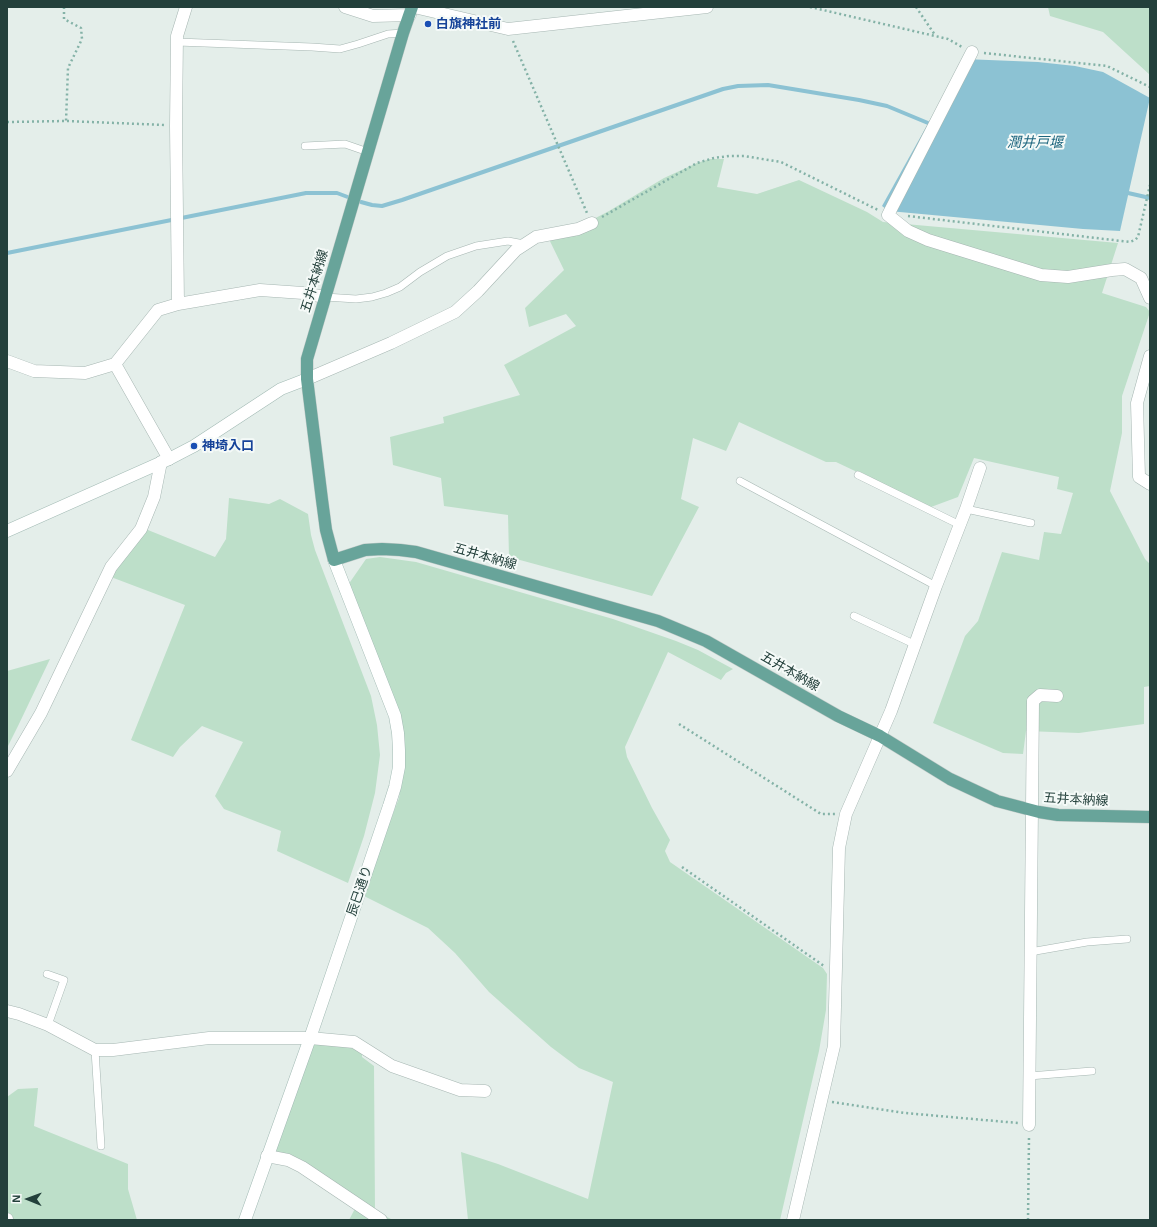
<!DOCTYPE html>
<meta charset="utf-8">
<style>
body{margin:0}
#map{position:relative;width:1157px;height:1227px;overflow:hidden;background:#e4eeea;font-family:Helvetica,sans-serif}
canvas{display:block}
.frame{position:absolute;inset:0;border:8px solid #23403b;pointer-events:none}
.north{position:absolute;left:8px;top:1179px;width:40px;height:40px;-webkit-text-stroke:3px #f5faf8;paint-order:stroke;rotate:271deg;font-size:11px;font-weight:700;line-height:16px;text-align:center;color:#23403b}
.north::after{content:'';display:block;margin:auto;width:14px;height:18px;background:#23403b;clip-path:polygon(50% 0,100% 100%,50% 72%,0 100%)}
</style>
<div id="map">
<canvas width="1157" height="1227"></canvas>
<div class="frame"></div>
<div class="north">N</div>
</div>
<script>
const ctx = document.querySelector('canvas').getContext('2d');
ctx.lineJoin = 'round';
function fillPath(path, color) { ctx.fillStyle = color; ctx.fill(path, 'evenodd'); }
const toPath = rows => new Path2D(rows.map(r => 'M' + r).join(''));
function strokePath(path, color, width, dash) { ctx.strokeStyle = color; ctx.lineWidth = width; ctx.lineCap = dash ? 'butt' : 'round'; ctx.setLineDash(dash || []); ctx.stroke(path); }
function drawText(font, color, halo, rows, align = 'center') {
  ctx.font = font + ' Helvetica,"Noto Sans JP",sans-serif'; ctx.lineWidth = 4; ctx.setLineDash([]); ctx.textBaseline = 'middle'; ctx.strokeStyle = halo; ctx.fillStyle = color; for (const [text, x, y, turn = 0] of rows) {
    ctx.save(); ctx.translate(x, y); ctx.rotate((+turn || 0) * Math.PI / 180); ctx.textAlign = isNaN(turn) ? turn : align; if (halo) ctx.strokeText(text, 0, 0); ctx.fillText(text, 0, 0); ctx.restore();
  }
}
fillPath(toPath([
 [1048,7,1150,7,1150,75,1103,32,1050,16],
 [710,159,724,159,717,187,757,194,799,180,867,212,883,222,1118,243,1102,293,1146,307,1150,312,1122,396,1122,433,1110,491,1145,559,1150,564,1150,686,1144,687,1144,724,1079,733,1026,731,1023,754,1003,753,933,723,965,636,978,621,1002,552,1039,560,1044,532,1061,534,1073,493,1057,489,1059,477,974,458,958,497,931,507,836,462,826,462,739,422,726,451,693,438,681,499,699,507,652,596,509,557,508,515,444,506,441,478,393,465,390,437,444,423,443,417,520,395,504,365,576,326,566,314,529,327,525,308,564,270,546,233,586,223,609,211,664,178,697,163],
 [229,498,269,504,280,499,308,514,311,535,315,550,371,696,377,725,380,755,375,793,364,836,348,883,277,851,281,831,224,809,215,796,243,742,202,726,180,747,173,757,131,740,185,605,103,574,138,526,215,557,226,539],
 [380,557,416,562,613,619,676,641,698,650,733,669,726,673,721,680,668,652,625,747,627,757,652,808,670,840,665,851,670,862,823,968,827,974,826,1010,819,1051,780,1220,468,1220,461,1152,498,1164,588,1199,613,1082,579,1068,551,1047,489,992,455,953,428,928,362,895,399,798,403,772,402,728,348,585,366,559],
 [50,659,18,726,7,748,7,671],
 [314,1037,362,1051,362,1057,374,1066,375,1211,393,1220,349,1220,359,1201,275,1152],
 [38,1088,34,1126,128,1164,128,1189,137,1220,7,1220,7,1097,18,1089]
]), '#bddfc9');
fillPath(toPath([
 [964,59,1038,62,1075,66,1103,72,1150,98,1120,231,1083,229,889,211,882,206]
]), '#8cc2d3');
strokePath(toPath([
 [1128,193,1150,198],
 [7,253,306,193,337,193,361,202,372,205,382,206,402,200,723,89,738,86,768,85,859,100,887,106,928,123]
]), '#8cc2d3', 4);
const lane = toPath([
 [177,42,312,47,340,49,358,44,388,34,403,33],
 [305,146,345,144,368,152],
 [325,297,356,299,372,297,386,293,400,287,420,272,447,256,476,246,508,241,524,244],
 [858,475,960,525],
 [740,481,936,586],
 [966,509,1031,523],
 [854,616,916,645],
 [1030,952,1087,942,1127,939],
 [47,974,64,980,48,1025],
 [95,1050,101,1146],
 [1029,1076,1092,1071]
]);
const street = toPath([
 [345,7,373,16,410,15],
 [414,7,508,29,707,7],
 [972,52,888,215,908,231,928,240,1041,275,1068,277,1112,270,1125,269,1141,278,1150,298],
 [178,304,176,126,177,36,186,7],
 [1150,356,1137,403,1139,477,1150,484],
 [7,361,34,371,85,373,115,364,158,310,178,304,260,290,303,293,325,297],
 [115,364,169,459],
 [307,379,391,343,455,312,478,291,516,250,536,237,578,229,592,223],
 [7,771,41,713,111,567,141,529,154,497,161,462],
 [7,1011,19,1014,48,1025,95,1050,113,1050,209,1038,310,1038,354,1042,392,1066,460,1090,485,1091],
 [1029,1125,1033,701,1040,695,1057,696],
 [267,1156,288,1160,302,1167,381,1220],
 [7,1219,7,1220],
 [793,1220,834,1046,839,848,846,814,891,711,936,586,966,509,980,468]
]);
const secondary = toPath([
 [7,531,169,459,194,446,281,389,307,379],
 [245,1220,310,1038,389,806,395,787,399,767,399,750,398,733,395,716,334,560]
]);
const primary = toPath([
 [412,7,403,33,307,359,307,379,322,500,326,530,334,560,365,550,382,549,400,550,416,552,658,621,706,641,838,716,880,736,950,779,997,801,1039,812,1058,815,1150,817]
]);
strokePath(lane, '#a6b6b2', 8);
strokePath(street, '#a6b6b2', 13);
strokePath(secondary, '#a2bab4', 13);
strokePath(primary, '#c1cac8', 13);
strokePath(toPath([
 [64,7,64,19,81,28,82,39,68,68,66,121],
 [810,7,948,39,962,47],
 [916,7,935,35],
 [513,41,587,213],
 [984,53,1107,66,1150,87],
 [7,122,66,121,165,125],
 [908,216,1130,242,1135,240,1138,237,1150,185],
 [602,217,697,163,714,158,729,156,744,156,781,162,878,210],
 [679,724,821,814,835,814],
 [682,867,824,966],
 [832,1102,905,1113,1018,1123],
 [1028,1220,1029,1137]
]), '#84b2a7', 2.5, [2, 3]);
strokePath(lane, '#fff', 7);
strokePath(street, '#fff', 12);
strokePath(secondary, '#fff', 12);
strokePath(primary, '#68a49a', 12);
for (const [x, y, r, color] of [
 [428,24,4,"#1a4fb4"],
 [194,446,4,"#1a4fb4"]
]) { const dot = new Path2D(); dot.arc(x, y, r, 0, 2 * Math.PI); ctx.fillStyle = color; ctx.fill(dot); strokePath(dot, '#f5faf8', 1.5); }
drawText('bold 13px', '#164399', '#f5faf8', [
 ["白旗神社前",436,24],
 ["神埼入口",202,446]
], 'left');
drawText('13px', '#23403b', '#f5faf8', [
 ["五井本納線",315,281,-73],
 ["五井本納線",485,557,16],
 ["五井本納線",790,672,30],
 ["五井本納線",1076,800,3],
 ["辰巳通り",360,891,-71]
]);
drawText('italic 14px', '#1c657e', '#f5faf8', [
 ["潤井戸堰",1035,143]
]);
</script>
